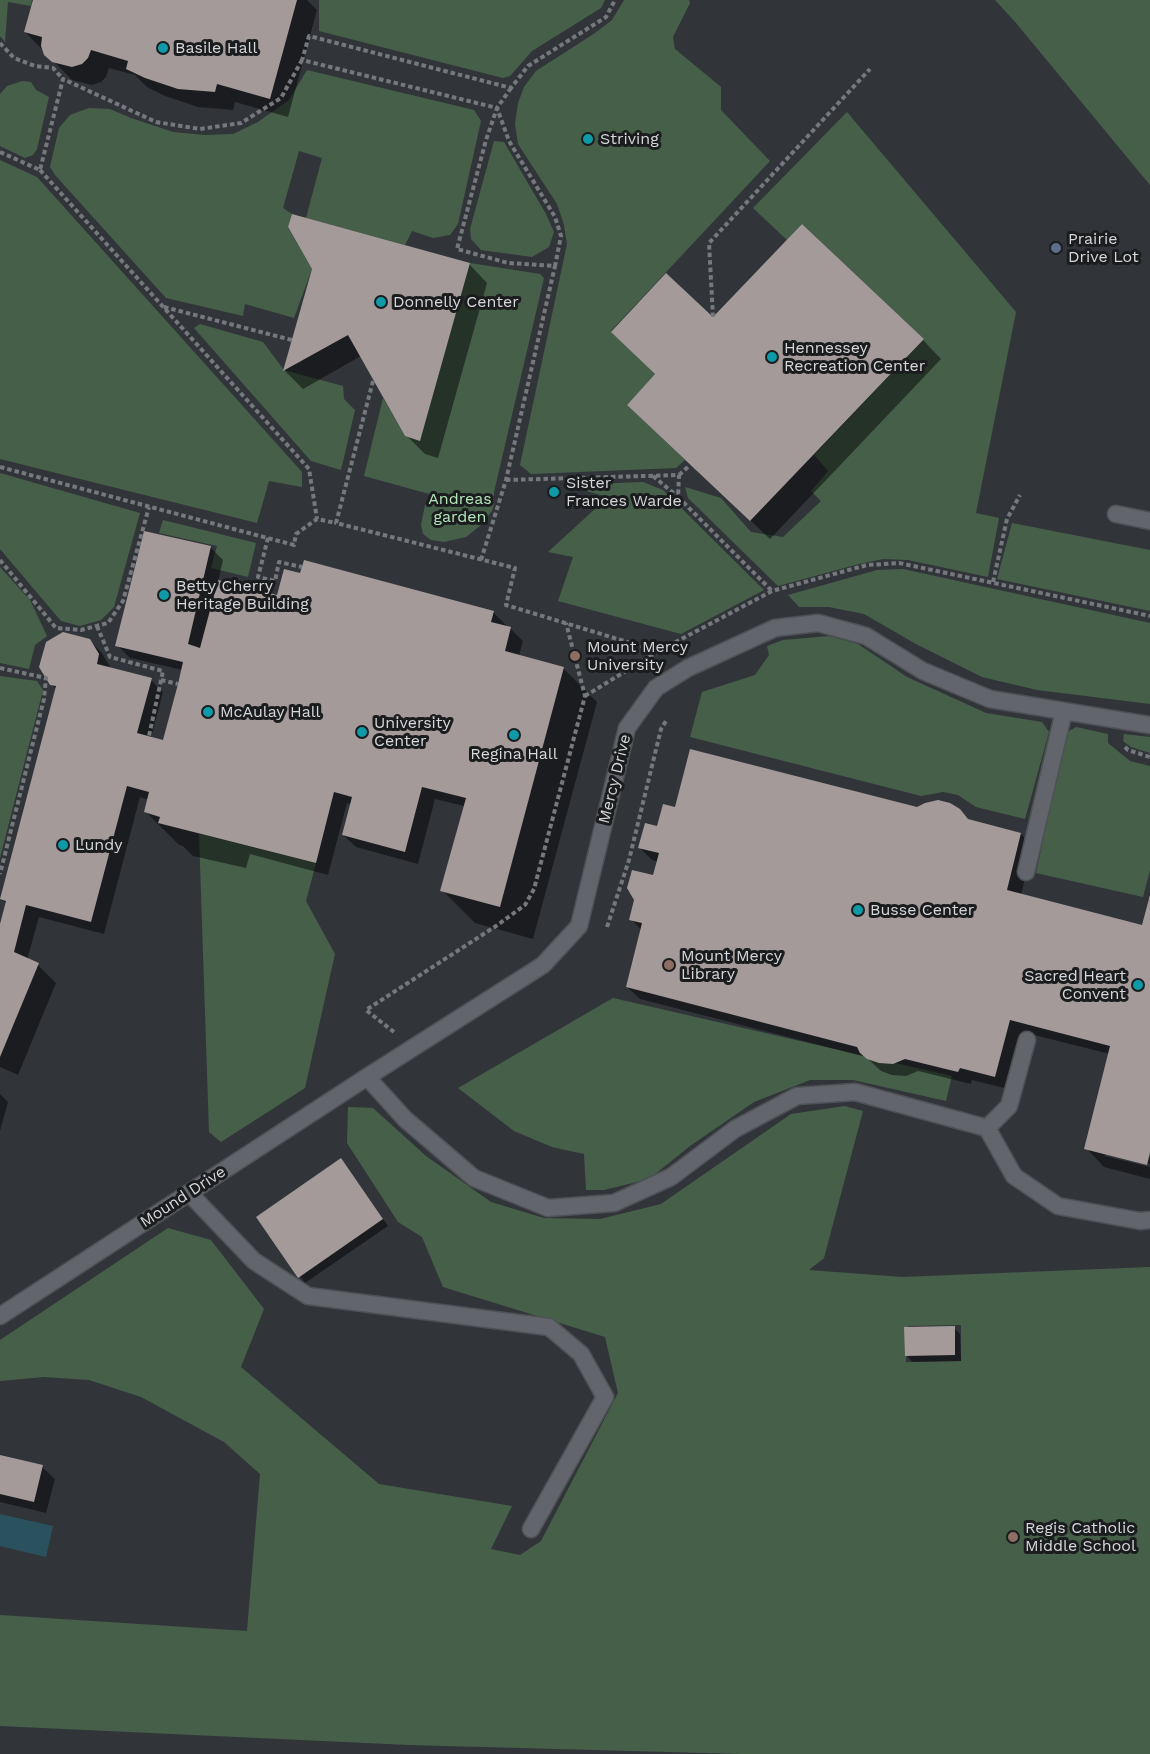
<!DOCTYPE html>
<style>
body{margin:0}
canvas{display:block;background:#31353a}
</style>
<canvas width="1150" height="1754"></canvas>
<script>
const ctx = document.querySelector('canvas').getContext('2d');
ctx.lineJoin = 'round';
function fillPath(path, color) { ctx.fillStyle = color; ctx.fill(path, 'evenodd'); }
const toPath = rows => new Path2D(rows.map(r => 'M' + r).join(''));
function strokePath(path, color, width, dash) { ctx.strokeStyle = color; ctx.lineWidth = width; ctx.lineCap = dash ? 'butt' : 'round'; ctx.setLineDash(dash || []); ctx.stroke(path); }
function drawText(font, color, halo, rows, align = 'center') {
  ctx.font = font + ' "Work Sans",sans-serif'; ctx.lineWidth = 6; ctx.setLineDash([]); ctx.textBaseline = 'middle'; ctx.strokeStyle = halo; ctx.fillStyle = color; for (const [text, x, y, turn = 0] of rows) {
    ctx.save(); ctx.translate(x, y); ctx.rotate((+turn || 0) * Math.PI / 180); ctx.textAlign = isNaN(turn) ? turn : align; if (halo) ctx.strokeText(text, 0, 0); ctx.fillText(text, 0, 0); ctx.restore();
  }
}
fillPath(toPath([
 [0,0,32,0,31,6,8,2,5,42,0,36],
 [319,0,605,0,601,8,532,51,510,76,503,78,319,31],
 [624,0,689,0,690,3,673,37,675,49,721,87,721,110,770,161,611,331,655,374,627,405,685,460,676,468,531,474,520,465,567,244,564,225,557,204,518,144,515,124,518,103,524,87,536,71,595,33,612,20],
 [995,0,1150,0,1150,185,1016,23],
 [307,70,474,110,481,121,458,224,450,235,433,238,412,231,405,245,306,218,322,158,299,151,283,208,292,214,288,228,312,269,294,318,245,304,243,316,166,298,55,175,50,167,59,128,70,115,89,108,110,109,131,118,173,132,205,135,233,134,258,122,289,100],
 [22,81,31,82,36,90,49,97,37,149,33,155,25,158,0,146,0,94,7,86],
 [847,112,1016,312,976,513,999,518,988,577,908,560,883,559,859,564,778,586,688,498,685,487,721,498,751,532,783,537,821,501,811,491,828,471,814,455,924,339,802,224,787,240,753,208],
 [494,141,504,142,546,214,554,232,549,247,532,257,481,250,471,239,470,229],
 [0,160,37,177,302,472,302,487,269,481,257,523,0,459],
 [470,263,540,274,544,278,494,492,494,504,492,511,481,525,466,537,444,542,431,540,423,534,421,525,425,505,433,495,364,476,383,398,405,436,420,440],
 [200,324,263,342,284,370,343,386,344,399,355,410,341,470,311,461,194,328],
 [0,473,140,513,114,607,101,620,80,626,61,621,0,549],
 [643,482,663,490,764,590,681,634,558,601,573,557,548,552,608,497,565,485],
 [163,520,256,543,248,577,211,568,217,546,159,533],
 [1012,523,1150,550,1150,611,997,579],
 [0,567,30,600,47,636,35,645,29,669,0,663],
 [903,569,1150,623,1150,704,1037,690,982,677,916,644,864,614,829,607,799,607,788,595,877,570],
 [829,636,858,644,907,677,986,713,1042,722,1049,732,1025,819,976,807,958,795,943,792,921,796,690,737,702,692,755,675,769,655,767,646,783,640],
 [0,676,37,681,43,690,0,858],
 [1076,727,1108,734,1108,743,1130,761,1150,766,1150,870,1143,897,1036,873,1066,733],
 [1124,734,1150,737,1150,753,1131,747,1123,741],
 [199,834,316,863,306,901,335,954,305,1088,221,1142,209,1132],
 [613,998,952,1076,946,1101,853,1080,810,1080,754,1102,690,1146,649,1179,604,1190,586,1190,584,1154,552,1147,514,1131,458,1088],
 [845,1106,863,1111,824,1258,809,1270,902,1277,1150,1267,1150,1754,742,1754,409,1745,0,1726,0,1615,247,1631,260,1474,224,1442,141,1397,89,1380,44,1377,0,1381,0,1340,168,1228,211,1240,264,1309,241,1367,379,1484,512,1506,491,1549,520,1555,541,1541,618,1393,605,1337,443,1287,422,1237,398,1222,347,1143,348,1107,373,1108,426,1156,491,1202,544,1218,600,1219,661,1204,791,1114],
 [961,1325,961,1361,906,1362,908,1326]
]), '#465f49');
fillPath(toPath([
 [0,1514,53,1526,46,1557,0,1546]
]), '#2a515e');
fillPath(toPath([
 [34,0,307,0,317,10,288,117,235,102,233,110,198,107,165,96,147,87,135,75,109,68,106,77,101,82,92,85,72,80,25,32],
 [469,264,487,283,438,458,425,454,406,435,361,356,303,389,285,371,313,269],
 [713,319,923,340,941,359,770,539,647,423],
 [145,532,211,548,223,560,218,582,277,596,493,612,506,625,505,627,510,628,523,641,519,656,564,669,597,702,533,939,475,923,442,890,464,806,435,799,418,864,356,847,343,835,351,804,347,803,328,875,250,854,246,868,193,856,183,846,179,845,146,812,149,800,140,797,104,934,39,917,27,960,38,965,56,983,18,1075,0,1067,0,930,7,904,2,899,56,689,51,684,89,640,102,653,111,668,151,680,163,692,151,738,164,743,183,670,130,658,117,645],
 [676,809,970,822,1021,834,1033,847,1021,895,1143,926,1150,898,1150,1164,1105,1153,1105,1156,1150,1167,1150,1179,1104,1167,1086,1148,1110,1054,1022,1032,1008,1089,972,1080,971,1084,918,1071,906,1076,892,1075,881,1071,866,1057,640,999,627,987,642,931,631,919,654,877,658,862,652,860,640,848],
 [0,1094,8,1102,0,1131],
 [346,1166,388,1226,305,1283,258,1218],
 [954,1328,960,1334,961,1361,912,1362,907,1356],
 [0,1457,42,1467,55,1479,46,1513,0,1502]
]), '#0007');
fillPath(toPath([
 [33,0,297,0,270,99,217,84,215,92,178,89,145,78,126,69,128,61,91,50,88,58,82,64,72,67,52,62,44,55,41,46,42,37,24,32],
 [292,214,470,263,420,441,405,436,348,335,283,371,312,269,288,227],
 [802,224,924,339,750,521,627,405,655,374,611,332,666,273,713,317],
 [144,531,211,546,188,644,200,648,218,580,277,595,284,569,300,573,304,560,494,611,491,622,511,627,505,651,564,667,500,907,440,891,466,798,422,787,405,852,342,835,352,797,334,792,316,863,158,823,160,817,144,812,149,792,127,786,91,922,26,905,14,952,39,963,0,1057,0,924,6,901,0,899,56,686,50,685,39,667,46,642,63,632,90,639,99,654,97,664,152,678,137,733,163,740,178,684,183,662,115,646],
 [690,749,917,807,925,803,938,800,950,803,960,809,968,819,1021,833,1007,890,1142,925,1150,895,1150,1153,1147,1165,1084,1149,1110,1046,1010,1020,995,1077,960,1068,958,1072,905,1059,893,1064,879,1063,867,1059,860,1053,857,1047,626,987,642,923,629,920,634,900,627,888,632,870,653,875,659,853,638,848,645,823,657,826,663,804,675,807],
 [341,1158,383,1219,298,1278,256,1217],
 [955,1326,955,1355,905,1356,904,1327],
 [0,1455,43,1465,34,1502,0,1494]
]), '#a39a99');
const lane = toPath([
 [1116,514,1150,521],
 [1026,872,1064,711],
 [367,1077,405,1119,474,1178,548,1208,614,1203,671,1177,735,1129,797,1096,855,1092,987,1128],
 [987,1128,1014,1176,1058,1206,1140,1221,1150,1220],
 [987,1128,1009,1106,1027,1040],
 [189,1193,254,1261,308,1296,549,1327,581,1354,605,1397,531,1529],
 [0,1316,367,1077,543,965,579,926,627,728,656,688,688,668,775,628,818,623,866,636,923,671,990,699,1150,725]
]);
strokePath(lane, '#4e5155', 19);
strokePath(toPath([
 [0,43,14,58,35,66,53,68,63,79],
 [511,88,497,108,509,141,555,217,561,236,555,266,508,263,457,249,486,140,497,108,302,60,309,36,511,88,528,66,606,17,615,0],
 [0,152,40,170,63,79,156,122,200,129,241,123,281,98,302,60],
 [40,170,309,469,317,519],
 [164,307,292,340],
 [713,317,709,243,870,69],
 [373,381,336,523,515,568,506,605,657,651],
 [0,467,294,545,296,534,317,519,336,523],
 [679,475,690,465],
 [653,476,677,496],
 [506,480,679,475,678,497,772,591],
 [268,538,258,577,275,581,279,562,302,567],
 [0,560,56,628,81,630,108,623,123,601,149,507],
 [481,560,506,480,555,266],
 [993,582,1007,519,1020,495],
 [97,626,110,657,163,671,149,736],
 [0,668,46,678,44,699,0,874],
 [161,680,178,684],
 [585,696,657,652,772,591,867,565,899,563,1150,616],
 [1125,747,1128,750,1150,757],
 [607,927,629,860,661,729,666,721],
 [394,1032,366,1010,496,926,525,905,534,889,585,696,566,623]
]), '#75787c', 4, [4.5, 3]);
strokePath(lane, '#62666c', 16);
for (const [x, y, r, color] of [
 [163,48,6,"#0f9aa8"],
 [588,139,6,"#0f9aa8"],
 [1056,248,6,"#5c6f8a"],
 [381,302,6,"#0f9aa8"],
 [772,357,6,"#0f9aa8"],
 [554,492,6,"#0f9aa8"],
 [164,595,6,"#0f9aa8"],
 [575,656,6,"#8d6e63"],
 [208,712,6,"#0f9aa8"],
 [362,732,6,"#0f9aa8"],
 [514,735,6,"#0f9aa8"],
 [63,845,6,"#0f9aa8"],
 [858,910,6,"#0f9aa8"],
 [669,965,6,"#8d6e63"],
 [1138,985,6,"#0f9aa8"],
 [1013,1537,6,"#8d6e63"]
]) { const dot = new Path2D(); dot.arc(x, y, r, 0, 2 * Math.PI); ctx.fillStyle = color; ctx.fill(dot); strokePath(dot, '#1a1c1e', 2); }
drawText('16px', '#d6d8db', '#1a1c1e', [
 ["Basile Hall",175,48],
 ["Striving",600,139],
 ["Prairie",1068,239],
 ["Drive Lot",1068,257],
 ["Donnelly Center",393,302],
 ["Hennessey",784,348],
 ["Recreation Center",784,366],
 ["Sister",566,483],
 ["Frances Warde",566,501],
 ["Betty Cherry",176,586],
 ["Heritage Building",176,604],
 ["Mount Mercy",587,647],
 ["University",587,665],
 ["McAulay Hall",220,712],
 ["University",374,723],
 ["Center",374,741],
 ["Regina Hall",514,754,"center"],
 ["Lundy",75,845],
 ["Busse Center",870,910],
 ["Mount Mercy",681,956],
 ["Library",681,974],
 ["Sacred Heart",1126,976,"right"],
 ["Convent",1126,994,"right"],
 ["Regis Catholic",1025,1528],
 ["Middle School",1025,1546]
], 'left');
drawText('16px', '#b4e5b9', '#1a1c1e', [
 ["Andreas",460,499],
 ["garden",460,517]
]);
drawText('16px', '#d6d8db', '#1a1c1e', [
 ["Mercy Drive",615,779,-76],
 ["Mound Drive",183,1197,-33]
]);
</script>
